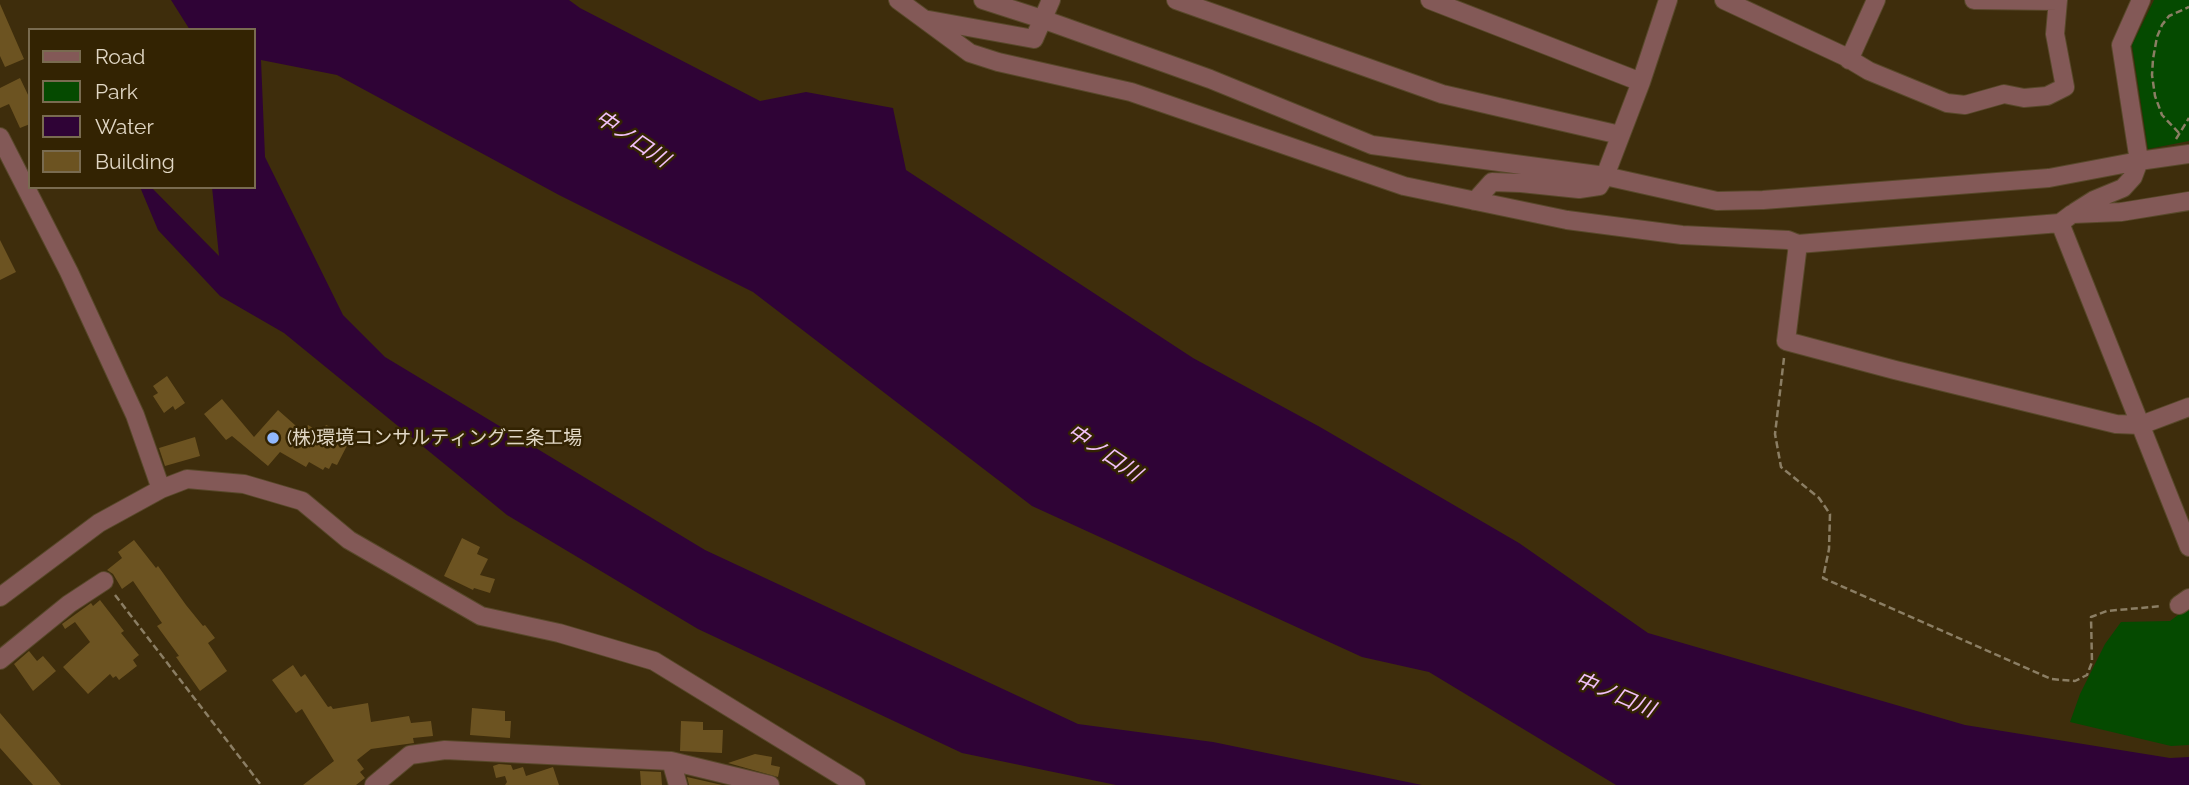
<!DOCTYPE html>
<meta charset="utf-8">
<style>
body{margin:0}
#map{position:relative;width:2189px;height:785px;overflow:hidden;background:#3e2d0c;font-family:Raleway,sans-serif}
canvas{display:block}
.legend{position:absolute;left:28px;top:28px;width:228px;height:161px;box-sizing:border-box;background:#332302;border:2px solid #796b50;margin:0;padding:9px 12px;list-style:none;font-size:21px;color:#e1d7c5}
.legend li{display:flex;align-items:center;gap:14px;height:35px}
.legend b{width:35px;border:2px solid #796b50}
</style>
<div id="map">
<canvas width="2189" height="785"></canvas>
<ul class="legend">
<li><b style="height:9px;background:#835957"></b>Road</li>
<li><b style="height:19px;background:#054a00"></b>Park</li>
<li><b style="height:19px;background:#2f0336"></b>Water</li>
<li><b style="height:19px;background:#6c5321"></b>Building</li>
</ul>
</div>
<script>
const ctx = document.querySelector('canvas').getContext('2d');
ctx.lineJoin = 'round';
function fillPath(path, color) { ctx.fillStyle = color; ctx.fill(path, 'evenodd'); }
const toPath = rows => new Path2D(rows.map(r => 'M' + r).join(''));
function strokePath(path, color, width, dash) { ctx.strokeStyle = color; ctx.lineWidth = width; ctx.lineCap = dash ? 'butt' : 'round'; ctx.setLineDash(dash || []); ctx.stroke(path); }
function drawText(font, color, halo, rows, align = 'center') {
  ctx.font = font + ' Raleway,"Noto Sans JP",sans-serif'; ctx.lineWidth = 5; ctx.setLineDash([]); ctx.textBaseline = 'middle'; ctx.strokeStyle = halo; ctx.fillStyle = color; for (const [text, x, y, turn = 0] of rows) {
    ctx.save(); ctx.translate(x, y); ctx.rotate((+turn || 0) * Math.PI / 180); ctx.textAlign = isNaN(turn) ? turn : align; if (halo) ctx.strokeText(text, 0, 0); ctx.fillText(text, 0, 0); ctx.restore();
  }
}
fillPath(toPath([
 [2154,0,2189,0,2189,141,2148,149,2132,45],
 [2189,607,2189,745,2171,746,2070,722,2080,694,2105,644,2121,622,2170,621]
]), '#054a00');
fillPath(toPath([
 [171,0,569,0,580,8,760,101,806,92,893,108,906,170,1193,358,1320,427,1519,543,1648,633,1965,725,2170,758,2189,757,2189,785,1616,785,1429,672,1362,657,1032,506,753,292,559,195,337,75,261,60,265,157,343,315,385,357,705,550,1078,724,1213,742,1422,785,1116,785,962,753,698,629,507,515,284,333,220,296,158,230,140,187,151,187,219,256,212,187,254,187,254,30,190,30]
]), '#2f0336');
fillPath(toPath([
 [0,4,24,59,5,67,0,56],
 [20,78,30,99,30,124,20,128,9,104,0,108,0,88],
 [0,240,16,272,0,280],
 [167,376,185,403,175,410,173,406,164,413,153,396,158,393,153,386],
 [222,399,254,437,278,410,304,433,308,425,321,433,326,425,352,436,337,465,332,463,329,469,325,467,323,470,309,462,306,467,280,452,268,466,232,436,226,440,204,414],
 [195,437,200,456,165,466,159,448],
 [462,538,480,547,477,554,488,559,480,575,495,579,490,593,474,588,473,590,444,576],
 [134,540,156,568,158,566,186,605,203,626,205,625,215,638,208,643,227,671,200,691,176,657,179,656,157,626,162,623,133,581,122,589,113,574,107,570,122,558,118,552],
 [100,600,124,631,121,633,139,655,133,660,137,666,119,680,116,676,113,678,110,674,88,694,63,667,90,642,75,622,65,629,62,624,91,603,93,606],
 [29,651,37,661,43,656,56,671,33,691,14,664],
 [293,665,301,677,305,674,328,707,331,706,333,709,368,703,371,722,409,716,411,723,431,721,433,736,413,738,414,743,371,749,357,760,364,769,360,772,365,778,356,785,303,785,334,761,302,709,296,713,272,680],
 [472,708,505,711,505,721,511,721,510,738,470,735],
 [0,713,53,775,61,785,33,785,0,748],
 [681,721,703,722,703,730,723,730,722,753,680,751],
 [755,754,772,757,771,765,780,767,778,777,728,763],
 [499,764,511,765,513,770,523,767,526,776,553,767,559,785,505,785,507,782,505,776,496,778,493,766],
 [640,771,661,772,662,785,641,785],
 [687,777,722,785,689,785]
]), '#6c5321');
const minor = toPath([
 [898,0,970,53,998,62,1131,92,1404,186,1567,220,1682,235,1788,240,1798,244,2060,223,2072,214,2121,212,2189,201],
 [983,0,1042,19,1210,79,1372,145,1605,176,1717,201,1763,200,2049,178,2139,161,2189,154],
 [1176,0,1442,94,1620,135],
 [1430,0,1641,82],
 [1724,0,1844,56,1869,71,1947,103,1965,105,2004,94,2024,98,2047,96,2065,87,2055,34,2058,0],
 [1974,0,2058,1],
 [929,20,1034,39,1051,0],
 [1849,60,1876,0],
 [0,137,69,272,135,415,161,489],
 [1475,201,1492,182,1521,183,1579,189,1599,186,1605,176,1641,82,1668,0],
 [2075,212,2094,200,2123,188,2133,177,2139,161,2121,45,2141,0],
 [2060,223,2189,547],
 [1798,244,1786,341,1895,370,2116,424,2141,425,2189,407],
 [0,597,99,523,161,489,187,479,244,484,302,501,349,540,481,616,559,633,654,661,856,785],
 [2179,605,2189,598],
 [0,660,69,604,104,581],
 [671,761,678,785],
 [374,785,410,755,445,750,671,761,770,785]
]);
strokePath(minor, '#58482a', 20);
strokePath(toPath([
 [2179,133,2162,115,2155,96,2152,75,2153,59,2157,37,2162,25,2169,16,2189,7],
 [2176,139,2189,118],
 [1784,358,1775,434,1781,467,1819,498,1830,514,1829,549,1823,578,2051,679,2075,681,2087,675,2092,662,2091,617,2107,611,2162,606],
 [115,595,261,785]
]), '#8b7e64', 2.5, [7, 3.5]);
strokePath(minor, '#835957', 18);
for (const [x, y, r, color] of [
 [273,438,7,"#91b8fd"]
]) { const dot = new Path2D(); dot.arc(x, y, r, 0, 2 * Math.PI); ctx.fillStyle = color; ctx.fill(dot); strokePath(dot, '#332302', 2.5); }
drawText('19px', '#e1d7c5', '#332302', [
 ["(株)環境コンサルティング三条工場",287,438]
], 'left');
drawText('italic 21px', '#f2c1f9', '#332302', [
 ["中ノ口川",632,139,34],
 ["中ノ口川",1104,453,34],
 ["中ノ口川",1615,695,23]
]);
</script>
